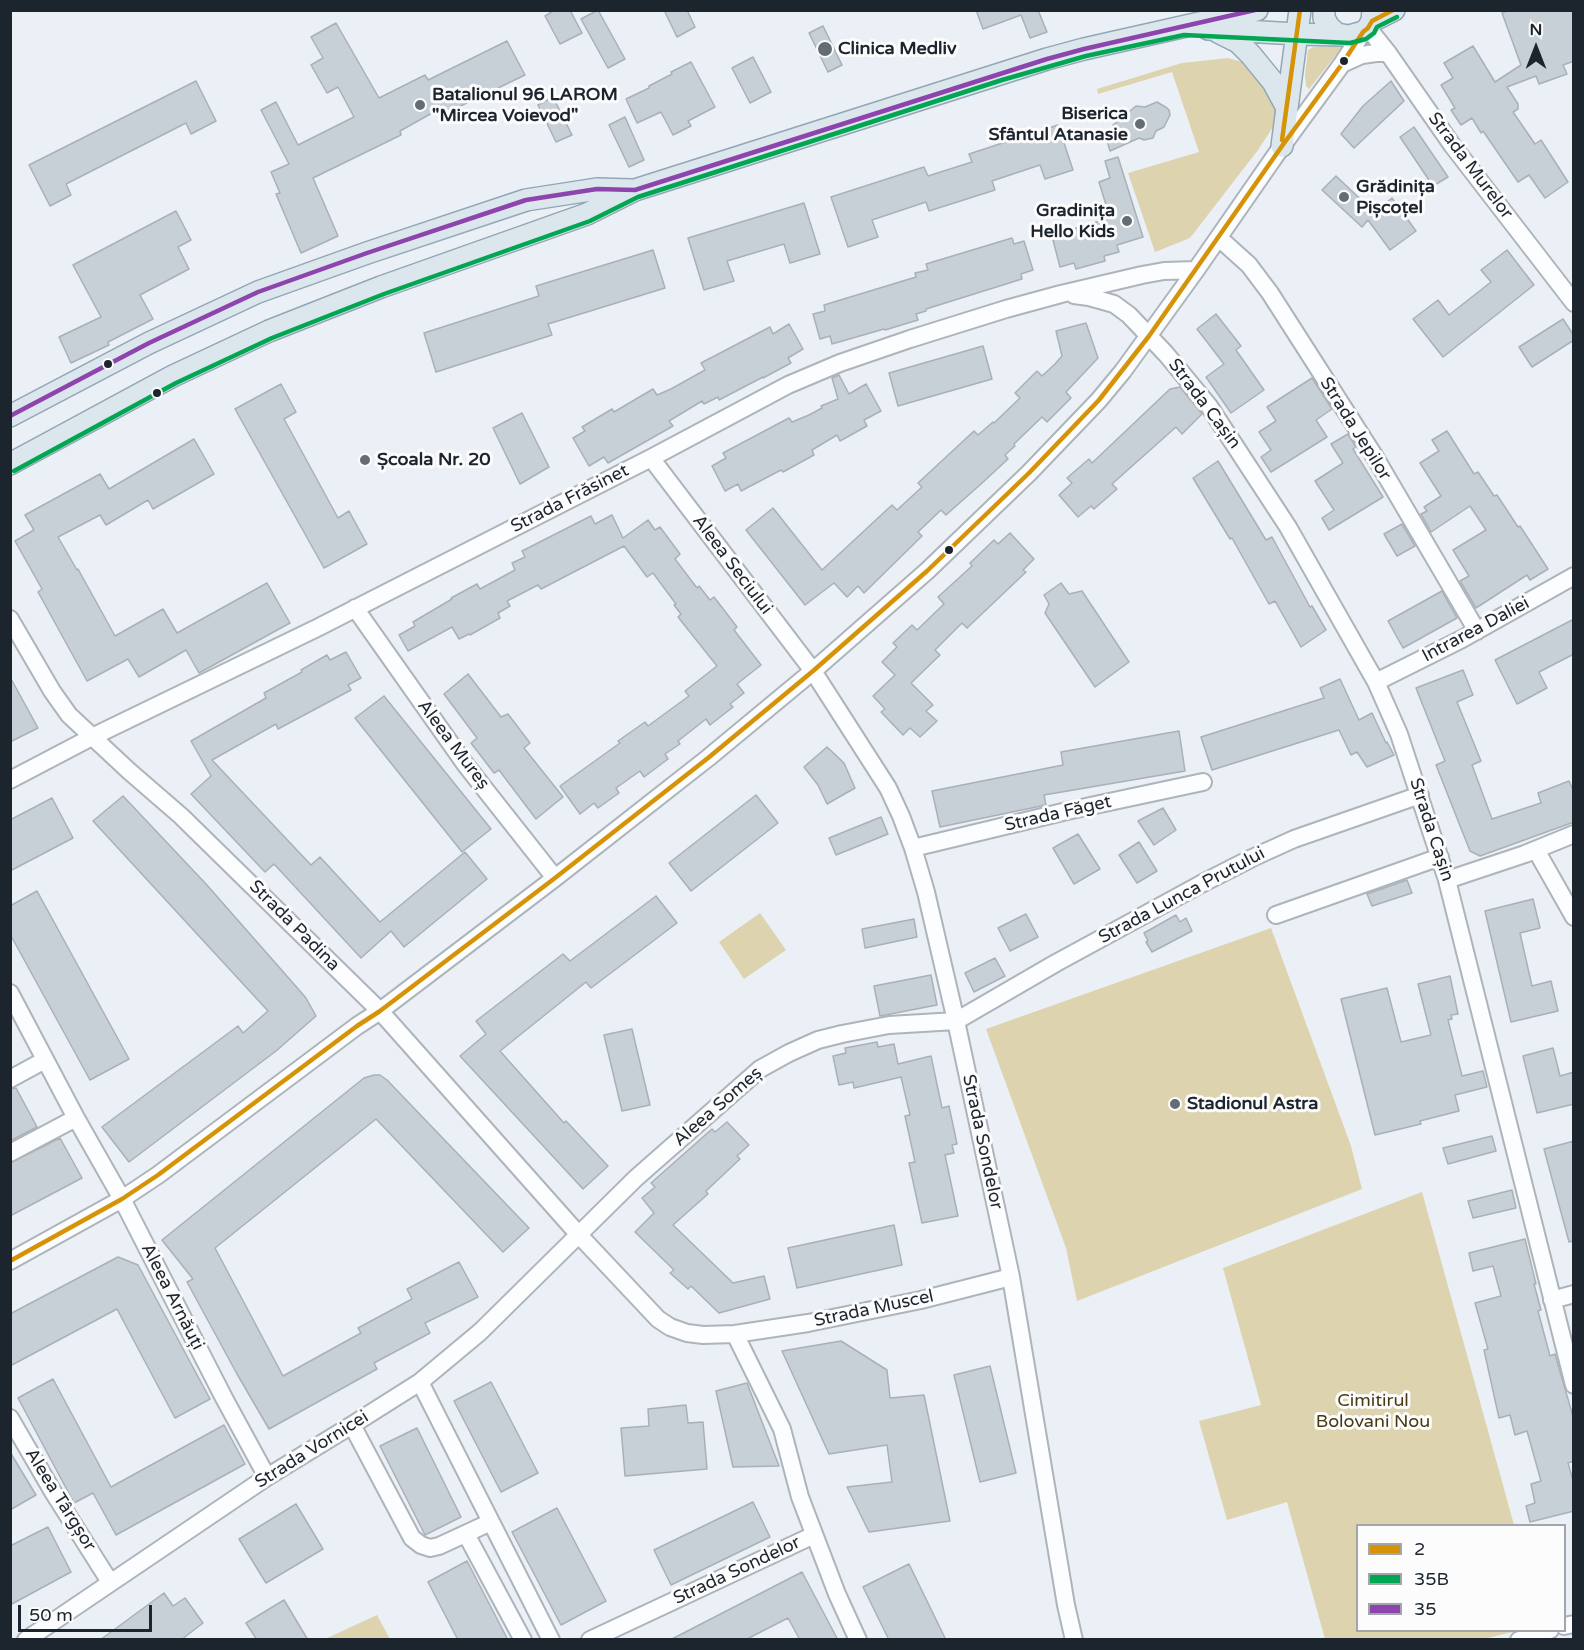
<!DOCTYPE html>
<meta charset="utf-8">
<style>
body{margin:0}
#map{position:relative;width:1584px;height:1650px;overflow:hidden;background:#eaf0f6;font-family:"Varela Round",sans-serif}
canvas{display:block}
.frame{position:absolute;inset:0;border:12px solid #1c252e;pointer-events:none}
.legend{position:absolute;left:1356px;top:1524px;width:210px;height:108px;box-sizing:border-box;background:#fcfcfc;border:2px solid #a2a6aa;margin:0;padding:8px 10px;list-style:none;font-size:18px;color:#1c252e}
.legend li{display:flex;align-items:center;gap:12px;height:30px}
.legend b{width:30px;border:2px solid #a2a6aa}
.north{position:absolute;left:1506px;top:18px;width:60px;height:60px;-webkit-text-stroke:4px #fcfcfc;paint-order:stroke;rotate:0deg;font-size:16px;font-weight:700;line-height:24px;text-align:center;color:#1c252e}
.north::after{content:'';display:block;margin:auto;width:21px;height:27px;background:#1c252e;clip-path:polygon(50% 0,100% 100%,50% 72%,0 100%)}
.scale{position:absolute;left:18px;top:1605px;width:134px;height:27px;box-sizing:border-box;border:3px solid #1c252e;border-top:0;padding-left:8px;font-size:18px;line-height:21px;white-space:nowrap;color:#1c252e;-webkit-text-stroke:4px #fcfcfc;paint-order:stroke}
</style>
<div id="map">
<canvas width="1584" height="1650"></canvas>
<div class="frame"></div>
<ul class="legend">
<li><b style="height:8px;background:#d69307"></b>2</li>
<li><b style="height:8px;background:#00a651"></b>35B</li>
<li><b style="height:8px;background:#8e44ad"></b>35</li>
</ul>
<div class="north">N</div>
<div class="scale">50 m</div>
</div>
<script>
const ctx = document.querySelector('canvas').getContext('2d');
ctx.lineJoin = 'round';
function fillPath(path, color) { ctx.fillStyle = color; ctx.fill(path, 'evenodd'); }
const toPath = rows => new Path2D(rows.map(r => 'M' + r).join(''));
function strokePath(path, color, width, dash) { ctx.strokeStyle = color; ctx.lineWidth = width; ctx.lineCap = dash ? 'butt' : 'round'; ctx.setLineDash(dash || []); ctx.stroke(path); }
function drawText(font, color, halo, rows, align = 'center') {
  ctx.font = font + ' "Varela Round",sans-serif'; ctx.lineWidth = 6; ctx.setLineDash([]); ctx.textBaseline = 'middle'; ctx.strokeStyle = halo; ctx.fillStyle = color; for (const [text, x, y, turn = 0] of rows) {
    ctx.save(); ctx.translate(x, y); ctx.rotate((+turn || 0) * Math.PI / 180); ctx.textAlign = isNaN(turn) ? turn : align; if (halo) ctx.strokeText(text, 0, 0); ctx.fillText(text, 0, 0); ctx.restore();
  }
}
fillPath(toPath([
 [1336,46,1342,47,1309,89,1306,86,1305,75,1308,50,1313,47],
 [1228,58,1246,63,1272,94,1275,110,1275,124,1258,150,1190,238,1155,252,1128,173,1199,152,1172,72,1098,94,1097,89,1182,63],
 [760,913,786,950,744,979,719,942],
 [1271,928,1351,1146,1362,1189,1077,1301,1066,1248,986,1029],
 [1422,1192,1514,1525,1358,1526,1358,1630,1517,1631,1479,1640,1325,1639,1287,1502,1227,1520,1199,1421,1261,1405,1223,1268],
 [377,1615,390,1639,325,1639]
]), '#ddd3af');
const building = toPath([
 [555,10,570,10,582,33,560,44,545,16,555,10],
 [598,10,625,59,608,68,581,19,598,10],
 [664,10,687,10,695,27,677,37,664,10],
 [976,10,1038,10,1047,32,1030,38,1021,15,983,29,976,10],
 [1510,10,1574,10,1574,61,1563,65,1567,74,1539,84,1536,76,1507,87,1518,104,1518,109,1513,112,1535,144,1541,140,1568,182,1545,198,1529,175,1518,182,1483,131,1481,133,1472,118,1461,125,1451,110,1455,108,1441,85,1453,78,1444,63,1473,46,1495,82,1521,65,1502,13,1510,10],
 [336,23,379,98,425,75,428,80,507,41,525,75,446,113,441,108,400,131,401,135,313,178,338,236,301,253,276,194,280,193,271,172,289,164,261,110,276,102,298,145,354,117,338,87,327,93,311,65,323,58,311,37,336,23],
 [823,26,842,65,828,72,809,33,823,26],
 [753,57,771,92,750,103,732,68,753,57],
 [691,62,715,107,688,121,691,126,673,135,661,112,637,123,626,99,649,88,649,86,672,74,671,72,691,62],
 [196,81,216,121,191,134,186,123,66,184,71,195,50,206,29,165,196,81],
 [1391,81,1404,101,1354,148,1341,134,1363,106,1391,81],
 [553,97,572,135,556,142,538,105,553,97],
 [1157,102,1167,108,1169,110,1170,115,1164,127,1156,131,1153,138,1144,140,1139,138,1110,151,1106,137,1108,136,1106,133,1113,128,1113,125,1136,106,1145,107,1157,102],
 [625,117,644,160,629,167,609,125,625,117],
 [1058,125,1073,170,1045,179,1040,165,992,181,995,190,929,211,926,202,872,220,878,237,848,247,831,197,924,167,928,176,972,162,969,154,1058,125],
 [1414,127,1448,177,1433,186,1400,137,1414,127],
 [1118,157,1143,237,1117,245,1119,252,1104,256,1105,261,1076,269,1074,263,1060,267,1053,240,1067,236,1066,231,1110,218,1099,182,1110,178,1105,161,1118,157],
 [1336,176,1374,212,1392,198,1416,231,1390,250,1368,220,1362,227,1322,190,1336,176],
 [804,203,820,254,790,263,784,244,727,261,734,281,704,290,688,238,804,203],
 [176,211,191,240,178,247,189,269,140,295,153,319,108,342,109,345,71,363,59,337,101,317,73,265,176,211],
 [1012,238,1014,244,1024,241,1033,270,1021,274,1022,279,926,309,926,311,916,314,918,320,885,330,884,329,832,344,830,336,820,339,813,314,825,311,824,305,916,277,915,273,928,270,926,264,1012,238],
 [653,250,665,288,548,324,552,335,436,372,424,333,539,296,536,286,653,250],
 [1507,250,1534,285,1443,357,1413,319,1438,300,1449,315,1491,282,1481,270,1507,250],
 [1216,314,1241,346,1236,350,1264,390,1231,413,1206,377,1224,364,1197,329,1216,314],
 [1563,319,1574,336,1574,340,1532,367,1519,347,1563,319],
 [1086,323,1098,358,1066,392,1071,398,1047,422,1042,417,1014,444,1015,446,1005,455,1008,459,981,484,946,515,941,510,918,532,922,536,864,593,858,586,847,597,834,583,805,605,746,530,773,508,822,570,892,505,897,510,922,487,918,483,974,431,978,435,993,422,994,423,1020,398,1015,393,1037,371,1042,376,1055,364,1062,356,1056,331,1086,323],
 [789,324,803,349,788,358,791,363,763,378,763,377,719,400,718,397,704,404,702,401,669,421,673,426,608,463,604,457,589,466,573,438,585,431,582,427,612,409,614,412,653,389,657,395,671,389,705,370,701,363,770,327,773,334,789,324],
 [983,346,992,379,898,406,889,373,983,346],
 [839,375,849,394,866,384,881,411,864,420,867,426,840,441,837,435,812,450,814,455,783,472,781,470,741,491,738,484,725,491,712,466,726,458,723,453,789,418,792,422,809,415,822,408,821,406,838,399,832,378,839,375],
 [1312,378,1332,409,1316,420,1327,437,1271,472,1261,457,1271,450,1259,432,1276,421,1267,407,1312,378],
 [281,384,296,412,284,419,338,518,349,511,367,544,324,568,235,409,281,384],
 [1180,387,1202,414,1182,434,1176,427,1112,484,1117,489,1094,509,1091,506,1078,517,1059,495,1072,483,1067,478,1089,459,1092,463,1170,389,1180,387],
 [522,413,549,467,520,484,493,428,522,413],
 [1447,431,1474,474,1478,472,1494,496,1497,495,1518,527,1520,526,1548,569,1530,580,1527,575,1476,608,1460,581,1469,576,1453,550,1486,530,1470,506,1431,532,1421,514,1427,511,1424,507,1441,496,1420,463,1439,451,1432,440,1447,431],
 [1348,434,1356,447,1353,449,1383,497,1329,530,1322,518,1334,510,1315,481,1343,463,1331,444,1348,434],
 [194,439,214,474,153,509,148,500,106,525,100,515,58,537,77,570,78,569,115,636,163,609,177,633,267,583,290,623,199,673,186,650,139,677,128,659,87,681,38,592,42,589,15,541,34,530,25,515,100,474,109,489,194,439],
 [1218,461,1266,540,1272,537,1310,607,1312,606,1326,630,1301,647,1275,601,1269,604,1232,538,1230,539,1193,478,1218,461],
 [612,515,623,538,648,520,655,530,660,527,680,554,675,559,697,588,699,586,710,600,714,597,737,627,734,630,761,665,737,684,744,693,730,704,733,707,710,725,706,719,678,741,680,744,665,754,668,759,644,777,640,771,616,788,619,793,598,808,594,803,580,814,560,786,620,743,618,741,645,722,648,726,689,696,685,691,717,666,678,617,681,614,674,605,676,604,653,573,647,577,624,546,541,589,538,585,507,601,510,606,498,613,500,618,470,635,469,634,459,639,452,627,408,651,399,635,415,626,413,622,452,599,451,598,477,584,480,589,515,570,512,563,525,557,522,551,591,516,595,524,612,515],
 [1402,524,1415,546,1397,556,1384,534,1402,524],
 [1010,533,1034,559,1023,570,1026,572,967,628,962,623,935,650,940,655,911,683,933,705,926,711,937,721,920,737,910,728,903,735,881,712,885,709,873,696,895,675,882,662,897,647,893,643,912,625,917,630,944,604,938,597,972,566,970,563,994,540,998,544,1010,533],
 [1061,583,1069,594,1082,591,1129,662,1095,687,1045,613,1049,604,1044,595,1061,583],
 [1442,591,1457,618,1403,648,1388,621,1442,591],
 [1574,619,1574,654,1539,672,1547,688,1517,704,1495,660,1574,619],
 [346,652,361,678,348,685,351,690,278,729,276,724,212,760,311,865,320,857,380,922,465,852,487,879,404,947,391,931,361,958,274,864,265,872,191,794,211,776,191,741,266,698,264,693,302,672,301,670,327,655,330,660,346,652],
 [1463,670,1473,695,1457,702,1481,761,1472,765,1492,819,1541,803,1538,793,1569,781,1574,792,1574,822,1480,856,1470,851,1436,765,1445,761,1416,688,1463,670],
 [468,674,501,717,508,714,530,743,524,748,563,797,536,819,499,770,494,773,471,743,477,738,444,694,468,674],
 [10,677,38,728,10,742,10,677],
 [1340,679,1359,720,1372,713,1386,743,1387,742,1394,755,1367,767,1357,752,1351,755,1339,730,1212,770,1201,737,1324,698,1320,688,1340,679],
 [384,696,491,829,462,852,355,718,384,696],
 [1179,731,1185,771,1044,795,1046,805,940,827,932,791,1063,765,1061,752,1179,731],
 [827,747,844,763,855,788,827,804,818,785,804,767,827,747],
 [756,795,778,823,691,891,669,863,756,795],
 [123,796,206,884,286,975,306,998,316,1016,276,1051,129,1162,102,1127,238,1026,243,1033,268,1011,93,821,123,796],
 [52,798,73,838,10,871,10,820,52,798],
 [1163,808,1176,830,1154,845,1138,821,1163,808],
 [881,817,888,834,836,855,829,838,881,817],
 [1078,834,1100,869,1074,884,1053,848,1078,834],
 [1139,842,1157,871,1137,883,1119,855,1139,842],
 [1407,880,1412,893,1372,906,1367,894,1407,880],
 [37,891,129,1059,90,1080,10,934,10,906,37,891],
 [656,896,677,923,591,988,586,982,500,1051,564,1123,566,1121,608,1166,583,1189,460,1056,486,1034,476,1021,563,954,570,961,656,896],
 [1533,899,1540,928,1520,933,1532,986,1551,981,1558,1011,1511,1022,1485,911,1533,899],
 [1026,914,1038,937,1010,951,998,928,1026,914],
 [1176,915,1180,922,1186,918,1192,931,1152,952,1146,942,1148,941,1144,933,1176,915],
 [914,919,917,937,865,948,862,929,914,919],
 [995,958,1005,976,974,992,965,973,995,958],
 [931,975,937,1005,880,1016,874,986,931,975],
 [1450,976,1458,1014,1451,1015,1452,1019,1448,1020,1462,1076,1483,1071,1487,1087,1455,1095,1459,1111,1420,1121,1421,1124,1375,1135,1341,999,1387,988,1401,1042,1431,1035,1418,984,1450,976],
 [632,1029,650,1105,622,1111,604,1035,632,1029],
 [877,1042,878,1047,894,1044,898,1064,931,1056,942,1108,949,1106,957,1144,952,1145,954,1153,945,1155,958,1216,922,1223,909,1163,915,1162,905,1116,910,1115,901,1077,854,1088,853,1082,839,1085,833,1056,846,1053,845,1048,877,1042],
 [1553,1048,1560,1076,1574,1072,1574,1104,1537,1113,1523,1056,1553,1048],
 [374,1075,380,1075,387,1080,529,1228,503,1252,376,1119,215,1248,283,1376,361,1333,358,1328,412,1299,407,1289,459,1262,478,1297,425,1323,430,1333,374,1363,377,1369,269,1429,237,1374,187,1282,193,1279,162,1240,364,1078,374,1075],
 [16,1088,37,1127,10,1141,10,1089,16,1088],
 [727,1122,749,1145,737,1156,740,1159,706,1191,708,1194,673,1225,733,1283,764,1276,770,1299,719,1313,691,1286,688,1289,670,1273,674,1270,635,1232,654,1213,642,1198,655,1187,651,1183,712,1129,715,1132,727,1122],
 [1492,1136,1496,1151,1448,1164,1443,1148,1492,1136],
 [60,1138,82,1178,10,1216,10,1163,60,1138],
 [1574,1141,1574,1241,1569,1242,1544,1149,1574,1141],
 [1512,1190,1516,1208,1473,1218,1468,1201,1512,1190],
 [894,1225,902,1265,797,1288,788,1248,894,1225],
 [1525,1239,1536,1284,1534,1284,1541,1310,1538,1311,1550,1356,1555,1354,1574,1420,1574,1461,1568,1463,1574,1484,1574,1511,1530,1522,1526,1506,1535,1503,1531,1484,1541,1481,1527,1431,1515,1435,1510,1415,1499,1418,1484,1350,1488,1349,1475,1303,1501,1296,1493,1266,1473,1271,1469,1253,1525,1239],
 [118,1257,138,1265,210,1399,175,1418,117,1309,10,1366,10,1314,118,1257],
 [841,1341,887,1370,890,1398,924,1395,950,1521,869,1532,847,1487,892,1482,887,1445,829,1454,782,1351,841,1341],
 [990,1366,1016,1473,980,1482,954,1375,990,1366],
 [53,1379,111,1487,224,1425,245,1464,116,1535,93,1493,74,1503,18,1398,53,1379],
 [491,1382,538,1473,501,1492,454,1401,491,1382],
 [747,1383,779,1466,733,1467,716,1391,747,1383],
 [686,1405,688,1423,703,1422,707,1469,625,1476,621,1428,649,1426,648,1409,686,1405],
 [417,1428,461,1517,425,1535,380,1446,417,1428],
 [10,1452,36,1495,10,1510,10,1452],
 [753,1502,770,1537,671,1585,654,1550,753,1502],
 [296,1504,323,1549,266,1583,239,1539,296,1504],
 [557,1508,606,1601,561,1625,512,1532,557,1508],
 [48,1527,71,1572,10,1605,10,1546,48,1527],
 [467,1561,508,1640,458,1640,428,1582,467,1561],
 [909,1564,946,1640,889,1640,863,1587,909,1564],
 [802,1572,838,1640,800,1640,788,1618,745,1640,670,1640,802,1572],
 [164,1593,173,1606,185,1598,203,1623,181,1640,100,1640,164,1593],
 [284,1600,308,1640,257,1640,246,1623,284,1600]
]);
fillPath(building, '#c8d0d7');
strokePath(building, '#a9b0b7', 1.5);
const minor = toPath([
 [1368,28,1388,53,1452,145,1574,303],
 [1342,64,1362,55,1376,53,1388,53],
 [1219,238,1249,265,1270,293,1375,457,1477,631],
 [1074,295,1089,297,1114,304,1129,315,1166,354,1209,406,1288,527,1376,682,1399,734,1447,880,1574,1385],
 [651,458,813,671,888,788,901,816,913,848,926,892,956,1021,1011,1277,1066,1605,1074,1640],
 [355,608,465,764,555,878],
 [10,619,52,691,69,715,129,771,181,816,380,1011,579,1235,658,1319,670,1327,687,1333,703,1335,735,1334,808,1323,921,1300,1011,1277],
 [1376,682,1462,639,1574,576],
 [10,780,92,737,317,628,651,458,788,385,840,363,910,339,1006,309,1061,294,1142,275,1164,271,1196,270],
 [913,848,1067,811,1203,782],
 [1536,850,1574,917],
 [1447,880,1525,854,1574,834],
 [1276,915,1440,857],
 [10,993,76,1118,122,1199,224,1398,267,1477],
 [10,1079,45,1060],
 [10,1153,76,1118],
 [10,1261,122,1199,158,1175,357,1026,380,1011,555,878,708,758,813,671,927,571,1029,473,1099,400,1123,371,1196,270,1282,146,1342,64,1363,32],
 [1552,1300,1574,1294],
 [735,1334,782,1429,800,1497,837,1594,858,1640],
 [420,1382,551,1640],
 [10,1418,53,1492,110,1582],
 [352,1425,412,1538,421,1545,430,1548,439,1546,491,1522],
 [466,1534,523,1640],
 [1564,1626,1574,1624],
 [26,1640,267,1477,352,1425,420,1382,480,1332,636,1178,760,1069,789,1053,818,1040,842,1034,889,1025,956,1021,1056,963,1201,884,1252,858,1294,839,1420,795],
 [590,1640,814,1535],
 [1519,1640,1550,1630]
]);
const major = toPath([
 [1324,10,1324,18,1329,27,1337,34,1349,36,1363,32,1368,28,1372,21,1373,10],
 [1372,21,1394,10],
 [1208,29,1297,34,1342,35],
 [1218,32,1238,42,1251,55,1273,82,1286,106],
 [1282,146,1300,10],
 [10,416,149,343,258,292,367,253,526,200,597,189,632,190],
 [10,464,173,376,269,331,381,287,587,214,635,190,1047,59,1084,49,1257,10]
]);
strokePath(minor, '#adb4bb', 20);
strokePath(major, '#92a6b5', 24);
strokePath(minor, '#fcfdfe', 16);
strokePath(major, '#dce6ed', 21);
strokePath(toPath([
 [1282,140,1300,10],
 [10,1261,122,1199,158,1175,357,1026,380,1011,555,878,708,758,813,671,927,571,1029,473,1099,400,1149,336,1282,146,1342,64,1363,32,1368,28,1372,21,1393,10]
]), '#d69307', 4.5);
strokePath(toPath([
 [14,471,176,383,272,338,384,294,590,221,638,197,1002,80,1086,56,1184,35,1350,43,1366,39,1374,33,1377,27,1397,17]
]), '#00a651', 4.5);
strokePath(toPath([
 [10,416,149,343,258,292,367,253,526,200,597,189,635,190,1047,59,1084,49,1255,10]
]), '#8e44ad', 4.5);
for (const [x, y, r, color] of [
 [825,49,8,"#646c74"],
 [1344,61,5,"#1c252e"],
 [420,105,6,"#646c74"],
 [1140,124,6,"#646c74"],
 [1344,197,6,"#646c74"],
 [1127,221,6,"#646c74"],
 [108,364,5,"#1c252e"],
 [157,393,5,"#1c252e"],
 [365,460,6,"#646c74"],
 [949,550,5,"#1c252e"],
 [1175,1104,6,"#646c74"]
]) { const dot = new Path2D(); dot.arc(x, y, r, 0, 2 * Math.PI); ctx.fillStyle = color; ctx.fill(dot); strokePath(dot, '#fcfcfc', 2); }
drawText('bold 18px', '#1c252e', '#fcfcfc', [
 ["Clinica Medliv",838,49],
 ["Batalionul 96 LAROM",432,95],
 ["\"Mircea Voievod\"",432,116],
 ["Biserica",1128,114,"right"],
 ["Sfântul Atanasie",1128,135,"right"],
 ["Grădinița",1356,187],
 ["Pișcoțel",1356,208],
 ["Gradinița",1115,211,"right"],
 ["Hello Kids",1115,232,"right"],
 ["Școala Nr. 20",377,460],
 ["Stadionul Astra",1187,1104]
], 'left');
drawText('18px', '#1c252e', '#fcfcfc', [
 ["Strada Murelor",1470,166,53],
 ["Strada Cașin",1204,404,53],
 ["Strada Jepilor",1355,429,58],
 ["Strada Frăsinet",570,499,-27],
 ["Aleea Seciului",732,565,53],
 ["Intrarea Daliei",1476,630,-28],
 ["Aleea Mureș",453,745,53],
 ["Strada Făget",1058,814,-13],
 ["Strada Cașin",1431,830,72],
 ["Strada Lunca Prutului",1182,896,-28],
 ["Strada Padina",294,926,45],
 ["Aleea Someș",718,1107,-41],
 ["Strada Sondelor",982,1142,78],
 ["Aleea Arnăuți",172,1297,63],
 ["Strada Muscel",874,1309,-12],
 ["Strada Vornicei",312,1450,-32],
 ["Aleea Târgșor",60,1500,58],
 ["Strada Sondelor",737,1571,-25]
]);
drawText('18px', '#473a13', '#fcfcfc', [
 ["Cimitirul",1373,1401],
 ["Bolovani Nou",1373,1422]
]);
</script>
